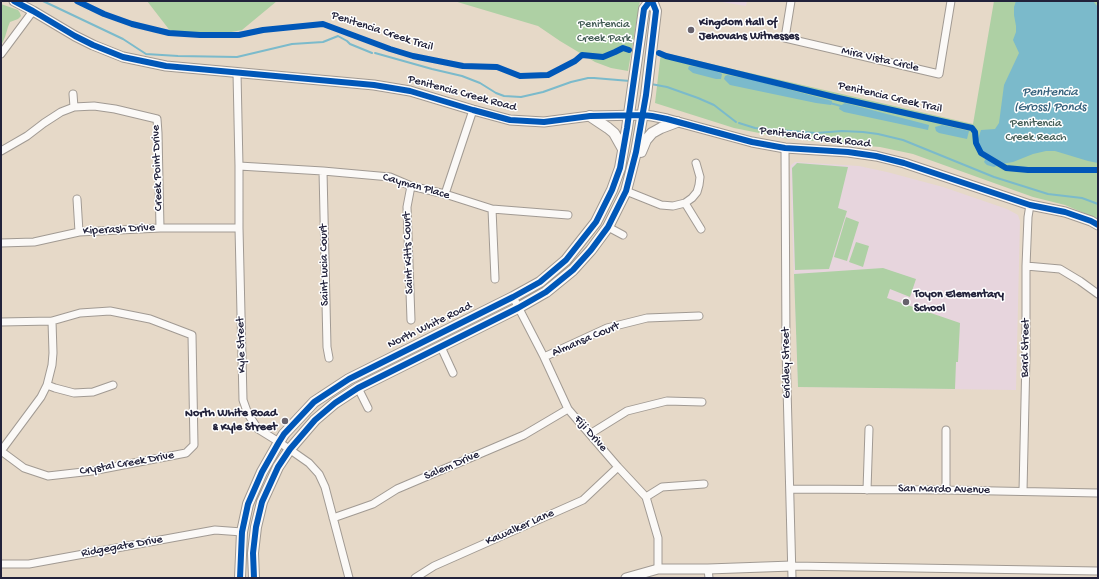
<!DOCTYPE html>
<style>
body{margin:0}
#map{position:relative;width:1099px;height:579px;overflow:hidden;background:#e6d9c8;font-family:"Gochi Hand",sans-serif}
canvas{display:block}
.frame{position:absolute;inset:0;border:2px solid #22223b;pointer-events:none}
</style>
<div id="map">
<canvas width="1099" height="579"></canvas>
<div class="frame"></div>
</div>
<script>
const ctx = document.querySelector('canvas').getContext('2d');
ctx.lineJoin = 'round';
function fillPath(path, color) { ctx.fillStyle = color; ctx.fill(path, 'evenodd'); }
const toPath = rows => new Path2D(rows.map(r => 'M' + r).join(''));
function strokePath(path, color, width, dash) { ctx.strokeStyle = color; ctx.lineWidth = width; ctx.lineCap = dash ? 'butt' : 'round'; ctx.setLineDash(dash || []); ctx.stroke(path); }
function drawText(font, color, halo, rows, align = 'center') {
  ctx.font = font + ' "Gochi Hand",sans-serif'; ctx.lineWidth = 3; ctx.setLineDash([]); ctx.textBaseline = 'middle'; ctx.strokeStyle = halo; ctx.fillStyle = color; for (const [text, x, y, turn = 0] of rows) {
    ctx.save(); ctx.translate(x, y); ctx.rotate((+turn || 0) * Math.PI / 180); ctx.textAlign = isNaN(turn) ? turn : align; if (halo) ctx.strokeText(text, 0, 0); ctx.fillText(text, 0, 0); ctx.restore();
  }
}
fillPath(toPath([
 [716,1,747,1,746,6],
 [795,162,859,166,887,172,943,187,1007,209,1018,215,1020,221,1016,390,798,387,790,169,791,165]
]), '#e7d5dd');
fillPath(toPath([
 [147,1,277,1,242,30,226,33,202,33,171,32],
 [454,1,640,1,628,71,611,68,595,62,560,41,538,26],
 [994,1,1098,1,1098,219,1065,205,1033,197,913,154,880,147,844,144,784,138,734,128,655,103,661,52,737,70,973,124],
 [1,4,18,10,20,13,21,16,18,19,10,22,8,27,5,37,1,46],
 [797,163,848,167,838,208,847,211,829,269,795,270,792,168],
 [846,217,859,222,847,261,834,257],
 [856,242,869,246,863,267,849,262],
 [883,268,916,279,910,297,890,289,887,298,960,323,958,362,956,362,955,389,798,387,794,274]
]), '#aed0a4');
fillPath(toPath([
 [1016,1,1093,1,1098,7,1098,163,1088,161,1055,151,1046,151,1033,154,1013,162,1001,164,994,167,987,165,984,162,986,158,978,142,978,139,981,130,995,129,999,123,1004,85,1019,53,1013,40,1016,32,1016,26,1014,15,1014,7],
 [689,66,700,67,718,72,722,74,721,79,716,79,693,73,688,69],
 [727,75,754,80,832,101,831,105,816,103,730,85,724,79,725,76],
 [845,103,929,125,928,130,844,112,839,109,840,106],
 [942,125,969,131,967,139,939,133,936,131,935,127]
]), '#7bbacb');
strokePath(toPath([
 [43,1,123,39,146,54,178,56,237,57,292,44,323,42,338,36,347,41,350,44,372,53],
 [375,53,432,69,462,76,480,83,496,93,504,96,521,97,543,92,571,82,588,78,594,78,630,81],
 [651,84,667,87,698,98,714,105,736,122],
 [830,103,841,106],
 [739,123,755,128,764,129,816,133,842,131,863,132,878,134,903,140,994,177,1048,194,1082,198,1098,204]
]), '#7bbacb', 2);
const minor = toPath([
 [791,1,785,38,939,74,951,1],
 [1,54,33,11],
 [237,73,239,166,239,228,243,400,248,414,258,429,279,442,309,463,319,474,325,487,349,578],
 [73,94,74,107],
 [785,148,786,349,792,578],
 [1,151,27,136,44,123,61,112,74,107,94,106,115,109,157,119,158,133,160,228],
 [239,166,323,171,390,177,411,186,445,194,492,209,568,215],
 [323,171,327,347,329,358],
 [626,191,661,205,673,206,685,203,692,198,697,192,699,185,700,177,696,163],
 [445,194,473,110],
 [77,199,79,232],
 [685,203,701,229],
 [492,209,495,279],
 [608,227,623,235],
 [1,243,34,242,79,232,160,228,239,228],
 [1026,266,1060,269,1080,281,1098,294],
 [513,297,544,357,568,409,618,467,646,497,658,538,658,569],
 [411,320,407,207,411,186],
 [1,322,52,321,80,313,110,311,150,319,192,335,194,445,186,453,92,471,48,476,24,468,1,451,41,397,47,385,52,365,53,353,52,321],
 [441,347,453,373],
 [544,357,607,328,647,318,699,316],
 [47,385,55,388,74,393,93,392,113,385],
 [358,388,368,408],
 [590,434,627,411,667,401,702,402],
 [790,489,946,490,1098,493],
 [867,490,869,429],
 [946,490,946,430],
 [1023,491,1026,356,1026,266,1028,217,1030,205],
 [646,497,662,487,704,484],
 [333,518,373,504,397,489,524,435,568,409],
 [1,564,29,564,215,530,242,532],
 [792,566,1098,571],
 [708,569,709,578],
 [415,578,434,566,583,500,618,467]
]);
const tertiary = toPath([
 [14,1,33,11,75,36,93,45,123,57,166,66,374,85,410,91,473,110,510,120,544,122,590,116,643,115,652,116,667,119,752,142,785,148,848,152,876,156,904,163,1030,205,1065,212,1091,221,1098,225],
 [626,578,658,569,708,569,792,566]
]);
const secondary = toPath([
 [590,116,608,128,614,133,623,149],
 [641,152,646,140,652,133,661,128,677,122],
 [240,578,242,532,248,504,262,472,279,442,284,434,314,402,349,379,513,297,540,282,566,260,596,222,612,190,620,168,627,128,644,9,650,1],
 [254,578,253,553,256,527,262,502,278,467,290,449,315,420,335,403,358,388,518,308,546,292,573,270,591,250,608,227,626,191,636,152,646,95,656,11,652,1]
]);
strokePath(minor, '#a19a93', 9);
strokePath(tertiary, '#a19a93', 11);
strokePath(secondary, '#a19a93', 12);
strokePath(minor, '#fbf9f7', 7);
strokePath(tertiary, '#fbf9f7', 9);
strokePath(secondary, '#fbf9f7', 10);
strokePath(toPath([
 [14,1,33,11,75,36,93,45,123,57,166,66,374,85,410,91,473,110,510,120,544,122,590,116,643,115,652,116,667,119,752,142,785,148,848,152,876,156,904,163,1030,205,1065,212,1091,221,1098,225],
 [77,1,104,14,132,24,169,33,200,35,239,35,263,30,323,24,390,49,413,56,463,66,497,67,520,76,548,75,575,61,582,55,603,57,615,52,623,48,629,50],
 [659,53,666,56,834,97,972,128,975,132,976,143,981,153,1006,168,1028,170,1098,170],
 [240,578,242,532,248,504,262,472,279,442,284,434,314,402,349,379,513,297,540,282,566,260,596,222,612,190,620,168,627,128,644,9,650,1],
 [254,578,253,553,256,527,262,502,278,467,290,449,315,420,335,403,358,388,518,308,546,292,573,270,591,250,608,227,626,191,636,152,646,95,656,11,652,1]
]), '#0057b8', 6);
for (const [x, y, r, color] of [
 [691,30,4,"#67626c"],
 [906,302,4,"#67626c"],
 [285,421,4,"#67626c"]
]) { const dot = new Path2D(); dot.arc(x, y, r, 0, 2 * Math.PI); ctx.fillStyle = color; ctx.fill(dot); strokePath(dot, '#fff', 1.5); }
drawText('bold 12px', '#22223b', '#fff', [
 ["Kingdom Hall of",699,23],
 ["Jehovahs Witnesses",699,37],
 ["Toyon Elementary",914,295],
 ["School",914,309],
 ["North White Road",277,414,"right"],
 ["& Kyle Street",277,428,"right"]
], 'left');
drawText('12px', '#435c55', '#fff', [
 ["Penitencia",604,25],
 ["Creek Park",604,39],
 ["Penitencia",1036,124],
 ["Creek Reach",1036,138]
]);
drawText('12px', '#22223b', '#fff', [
 ["Penitencia Creek Trail",382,32,18],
 ["Mira Vista Circle",880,60,13],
 ["Penitencia Creek Road",462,94,15],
 ["Penitencia Creek Trail",890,98,13],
 ["Penitencia Creek Road",815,138,7],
 ["Creek Point Drive",158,168,-92],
 ["Cayman Place",416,187,16],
 ["Kiperash Drive",119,230,-3],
 ["Saint Kitts Court",409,253,-92],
 ["Saint Lucia Court",325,265,-91],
 ["North White Road",430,326,-26],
 ["Almansa Court",586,340,-23],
 ["Kyle Street",242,345,-92],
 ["Bard Street",1026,348,-89],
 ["Gridley Street",787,363,-91],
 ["Fiji Drive",590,434,49],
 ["Crystal Creek Drive",127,464,-10],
 ["Salem Drive",452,466,-23],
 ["San Mardo Avenue",944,490,1],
 ["Kawalker Lane",520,528,-24],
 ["Ridgegate Drive",122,547,-10]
]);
drawText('italic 13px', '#35617c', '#fff', [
 ["Penitencia",1050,93],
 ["(Gross) Ponds",1050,108]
]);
</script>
